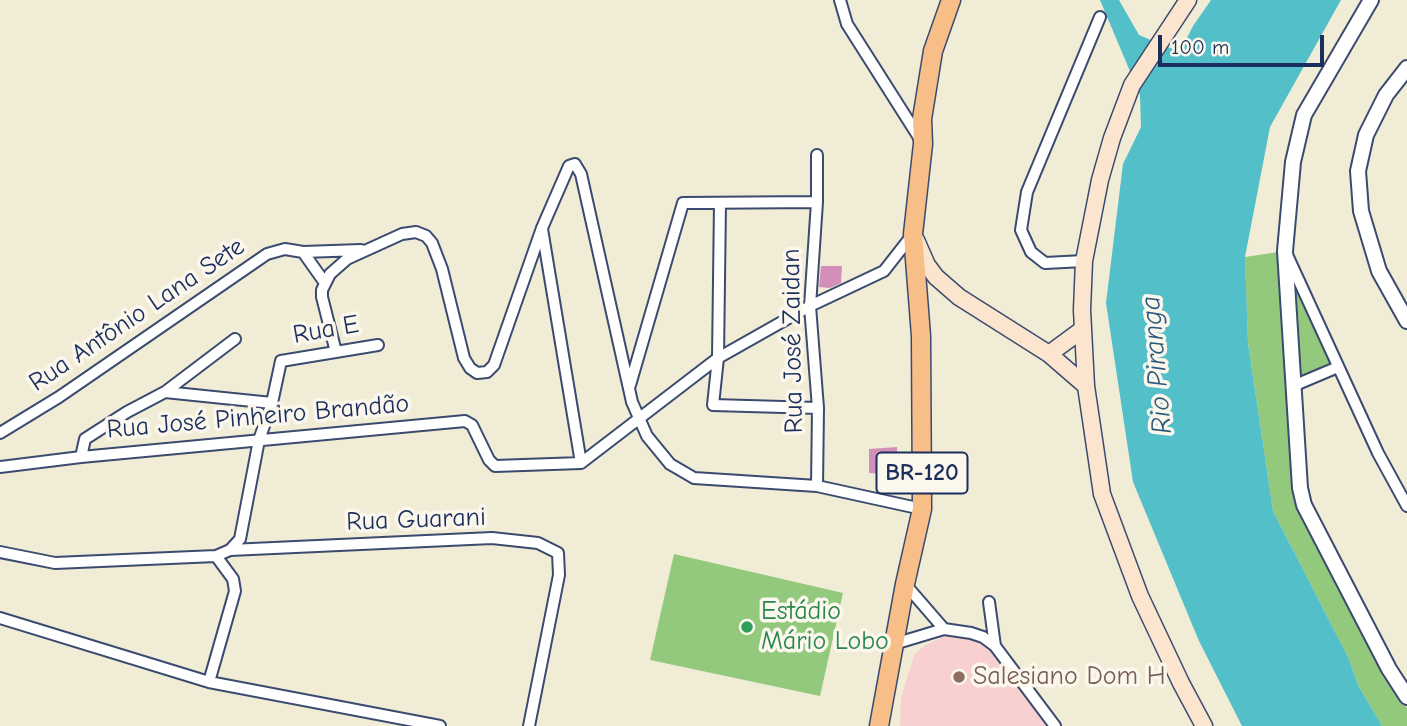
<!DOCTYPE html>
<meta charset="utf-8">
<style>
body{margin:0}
#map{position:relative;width:1407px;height:726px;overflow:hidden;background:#f1ecd5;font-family:"Comic Neue",sans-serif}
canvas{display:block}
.scale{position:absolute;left:1158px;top:35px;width:166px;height:32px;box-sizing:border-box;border:4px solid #1b2f5e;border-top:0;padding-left:9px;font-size:21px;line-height:24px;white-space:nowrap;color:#1b2f5e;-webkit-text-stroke:5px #fbf7ec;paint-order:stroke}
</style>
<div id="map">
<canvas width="1407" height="726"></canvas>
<div class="scale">100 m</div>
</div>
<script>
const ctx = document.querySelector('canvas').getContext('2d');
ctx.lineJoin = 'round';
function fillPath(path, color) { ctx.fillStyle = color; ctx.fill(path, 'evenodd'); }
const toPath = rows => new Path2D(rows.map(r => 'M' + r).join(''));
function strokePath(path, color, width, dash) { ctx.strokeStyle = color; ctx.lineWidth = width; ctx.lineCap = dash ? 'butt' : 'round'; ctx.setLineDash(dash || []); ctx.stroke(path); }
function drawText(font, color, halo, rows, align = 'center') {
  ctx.font = font + ' "Comic Neue",sans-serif'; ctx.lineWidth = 7; ctx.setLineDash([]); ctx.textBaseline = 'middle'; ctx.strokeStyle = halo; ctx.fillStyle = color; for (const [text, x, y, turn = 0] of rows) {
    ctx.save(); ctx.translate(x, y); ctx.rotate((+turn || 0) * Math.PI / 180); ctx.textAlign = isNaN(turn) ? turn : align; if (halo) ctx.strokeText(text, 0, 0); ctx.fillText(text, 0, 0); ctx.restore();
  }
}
fillPath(toPath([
 [954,632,987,645,1047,726,900,726,901,698,914,655,924,646]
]), '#f7d0cf');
fillPath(toPath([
 [1285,251,1338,367,1293,386,1302,504,1383,669,1407,708,1407,726,1382,726,1358,685,1349,659,1273,511,1248,343,1245,257],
 [674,554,843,593,820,696,650,660]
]), '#93c97c');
fillPath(toPath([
 [1100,0,1119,0,1139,35,1180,52,1193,26,1211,0,1341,0,1270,127,1245,257,1248,343,1273,511,1349,659,1358,685,1382,726,1242,726,1199,641,1133,482,1106,303,1123,164,1141,127,1140,95]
]), '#52bfc9');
fillPath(toPath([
 [821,266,842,266,841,283,830,288,819,287],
 [897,447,897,475,869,473,869,449]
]), '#d28fb7');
const minor = toPath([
 [840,0,847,24,920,139],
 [817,155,817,202,810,306,818,408,817,486],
 [720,203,718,358,713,405,818,408],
 [542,229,581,463,718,358,810,306,884,271,913,234],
 [1288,257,1378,453,1407,506],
 [1084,261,1045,263,1031,252,1021,230,1027,192,1100,17],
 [325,283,303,252,361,250],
 [336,352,322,297,322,290,330,274,347,259,402,234,416,232,426,236,432,243,442,269,464,358,470,368,477,373,487,372,494,365,542,228,569,166,575,164,581,174,632,402,647,436,670,464,694,478,817,486,922,509],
 [630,385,683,203,817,202],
 [1293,386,1338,367],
 [165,392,272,403],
 [0,433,59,397,267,254,285,249,303,252],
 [81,457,85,439,127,412,165,392,235,339],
 [0,467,81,457,465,421,472,425,489,460,495,466,581,463],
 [230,550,492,538,538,543,558,553,559,575,529,726],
 [0,552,55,563,216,556],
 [989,602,995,646],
 [0,618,209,682,440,726],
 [944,629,971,633,983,637,995,646,1055,726],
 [894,644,944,629,905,584],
 [209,682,235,591,233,579,216,556,230,550,240,539,259,440,272,403,281,361,378,345]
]);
const tertiary = toPath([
 [1371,0,1304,115,1293,162,1285,251,1300,488,1304,505,1389,669,1407,697],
 [1407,68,1386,95,1366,135,1358,171,1361,211,1379,271,1407,321]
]);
const secondary = toPath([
 [1188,0,1132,85,1112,138,1100,180,1084,261,1082,310,1086,386,1102,494,1140,596,1181,683,1204,726],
 [916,240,927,265,936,277,959,297,1049,354,1086,386],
 [1049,354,1083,329]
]);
const primary = toPath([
 [879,726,905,584,922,509,921,336,913,234,923,144,922,119,933,51,951,0]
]);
strokePath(minor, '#3b4b70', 14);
strokePath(tertiary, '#3b4b70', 18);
strokePath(secondary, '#3b4b70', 19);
strokePath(primary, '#3b4b70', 21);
strokePath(minor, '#fff', 10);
strokePath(tertiary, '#fff', 14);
strokePath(secondary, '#fce5cf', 16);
strokePath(primary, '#f7be88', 18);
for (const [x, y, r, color] of [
 [747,627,7,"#2e9e5b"],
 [959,677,7,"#8d6e63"]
]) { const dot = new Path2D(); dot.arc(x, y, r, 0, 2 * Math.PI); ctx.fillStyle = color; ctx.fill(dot); strokePath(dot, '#fbf7ec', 2.5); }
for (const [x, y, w] of [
 [922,473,91]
]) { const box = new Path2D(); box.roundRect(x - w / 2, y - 20.5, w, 41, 5); ctx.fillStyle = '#fbf7ec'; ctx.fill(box); strokePath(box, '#1b2f5e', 2); }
drawText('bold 24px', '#1b2f5e', null, [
 ["BR-120",922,473]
]);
drawText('26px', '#1b2f5e', '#fbf7ec', [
 ["Rua Antônio Lana Sete",137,315,-34],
 ["Rua E",326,330,-10],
 ["Rua José Zaidan",793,341,-91],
 ["Rua José Pinheiro Brandão",258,417,-5],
 ["Rua Guarani",416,520,-2]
]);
drawText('26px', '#27864d', '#fbf7ec', [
 ["Estádio",761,612],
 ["Mário Lobo",761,642]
], 'left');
drawText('26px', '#785e54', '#fbf7ec', [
 ["Salesiano Dom H",973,677]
], 'left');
drawText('italic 28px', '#2c5a7e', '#fbf7ec', [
 ["Rio Piranga",1157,365,-95]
]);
</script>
